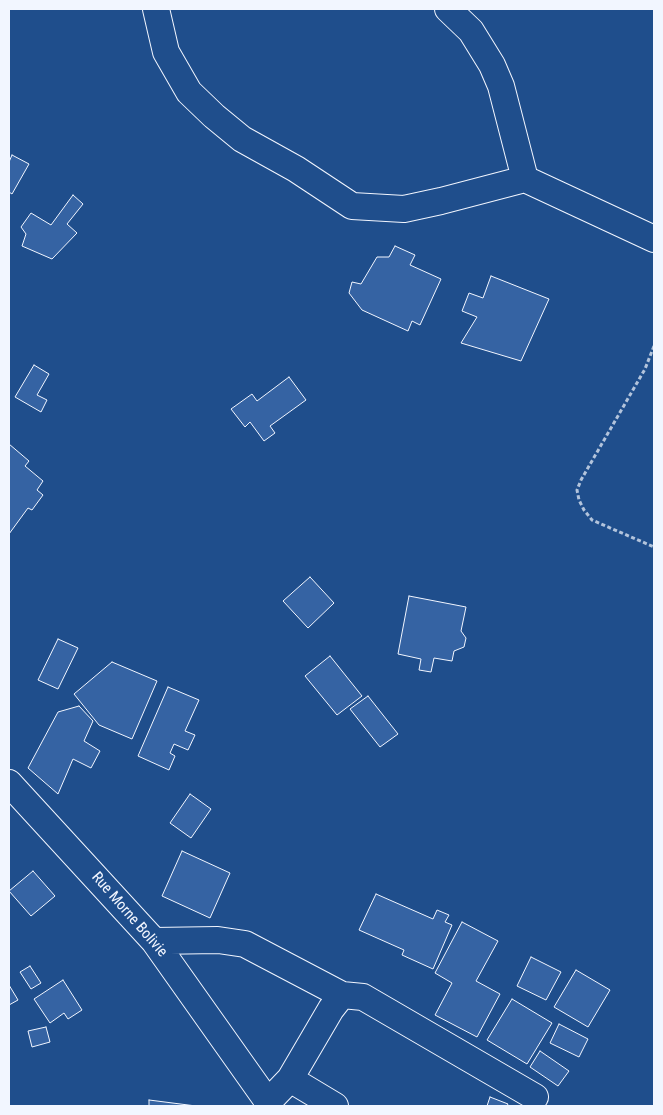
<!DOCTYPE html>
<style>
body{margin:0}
#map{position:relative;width:663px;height:1115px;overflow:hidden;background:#1f4e8c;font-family:"Roboto Condensed",sans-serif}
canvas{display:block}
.frame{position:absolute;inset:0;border:10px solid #f2f6ff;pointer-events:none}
</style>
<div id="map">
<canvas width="663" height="1115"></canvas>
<div class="frame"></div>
</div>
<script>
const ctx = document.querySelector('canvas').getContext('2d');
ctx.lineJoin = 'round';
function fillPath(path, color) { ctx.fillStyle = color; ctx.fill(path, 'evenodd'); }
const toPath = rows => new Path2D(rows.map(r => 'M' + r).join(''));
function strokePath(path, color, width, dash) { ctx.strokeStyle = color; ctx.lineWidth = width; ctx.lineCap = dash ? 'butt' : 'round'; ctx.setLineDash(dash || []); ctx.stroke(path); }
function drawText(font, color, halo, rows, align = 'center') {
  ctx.font = font + ' "Roboto Condensed",sans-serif'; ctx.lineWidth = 4; ctx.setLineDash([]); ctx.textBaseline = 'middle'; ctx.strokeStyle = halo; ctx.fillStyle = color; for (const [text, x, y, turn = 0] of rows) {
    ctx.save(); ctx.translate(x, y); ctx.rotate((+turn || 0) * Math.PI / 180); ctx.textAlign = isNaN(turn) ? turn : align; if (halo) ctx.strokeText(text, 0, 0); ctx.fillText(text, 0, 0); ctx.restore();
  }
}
const building = toPath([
 [12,155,29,164,12,194,9,192,9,162,12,155],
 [73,195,83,204,67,224,77,233,52,259,22,246,26,234,21,227,31,213,51,225,73,195],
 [395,246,415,255,410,265,441,279,420,325,412,321,408,331,362,310,349,293,352,282,361,284,377,257,389,257,395,246],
 [491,276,549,299,521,361,461,343,477,317,462,311,469,293,483,298,491,276],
 [34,365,49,374,37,395,47,400,41,412,15,397,34,365],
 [289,377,306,400,270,426,275,433,264,441,250,422,245,427,231,409,252,394,257,401,289,377],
 [9,444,29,461,25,466,43,481,37,490,43,495,32,510,28,508,9,534,9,444],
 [310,577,334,603,308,628,283,601,310,577],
 [409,596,466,607,461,631,466,638,464,647,454,651,452,661,434,658,431,672,419,670,421,659,398,654,409,596],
 [58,639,78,648,58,689,38,680,58,639],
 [330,656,362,696,337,715,305,676,330,656],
 [112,662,157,681,132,739,99,725,74,694,112,662],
 [168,687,199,700,185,731,195,735,188,750,174,744,170,753,175,756,169,770,138,756,168,687],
 [368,696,398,734,380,747,350,709,368,696],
 [79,706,93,721,84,741,100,751,91,768,73,759,58,794,28,768,58,712,79,706],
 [190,794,211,809,191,838,170,823,190,794],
 [182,851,230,873,210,918,162,896,182,851],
 [33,871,55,896,31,916,9,891,33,871],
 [376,894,433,919,437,910,449,915,445,922,452,925,433,969,402,955,404,950,359,930,376,894],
 [462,922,498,941,476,981,500,994,477,1037,435,1015,452,983,435,973,462,922],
 [531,957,561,972,546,1000,517,986,531,957],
 [30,966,41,983,31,989,20,972,30,966],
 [576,970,610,990,588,1027,554,1007,576,970],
 [63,980,82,1010,68,1019,64,1013,50,1023,34,999,63,980],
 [9,985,18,1000,9,1005,9,985],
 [512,999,552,1023,527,1064,487,1040,512,999],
 [559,1024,588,1039,579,1057,550,1043,559,1024],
 [46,1027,50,1042,32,1047,28,1031,46,1027],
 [540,1051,569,1071,558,1086,530,1067,540,1051],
 [490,1097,508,1104,507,1106,487,1106,490,1097],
 [149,1100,196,1106,149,1106,149,1100]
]);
fillPath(building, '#3563a3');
strokePath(building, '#f2f6ff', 1);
const street = toPath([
 [156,9,166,52,189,92,214,116,242,139,296,169,352,206,404,209,441,201,525,179,654,239],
 [448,9,471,31,492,65,501,86,525,179],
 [9,783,154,941,268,1102,268,1106],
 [154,941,218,940,245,944,342,995],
 [290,1079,335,1106],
 [268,1102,290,1079,331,1009,342,995,363,997,535,1097]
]);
strokePath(street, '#f2f6ff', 28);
strokePath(toPath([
 [654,346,645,369,581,480,577,490,579,500,584,510,592,520,654,547]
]), '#b3c4dc', 3, [4, 2.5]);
strokePath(street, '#1f4e8c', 26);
drawText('15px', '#f2f6ff', '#1f4e8c', [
 ["Rue Morne Bolivie",129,915,49]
]);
</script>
